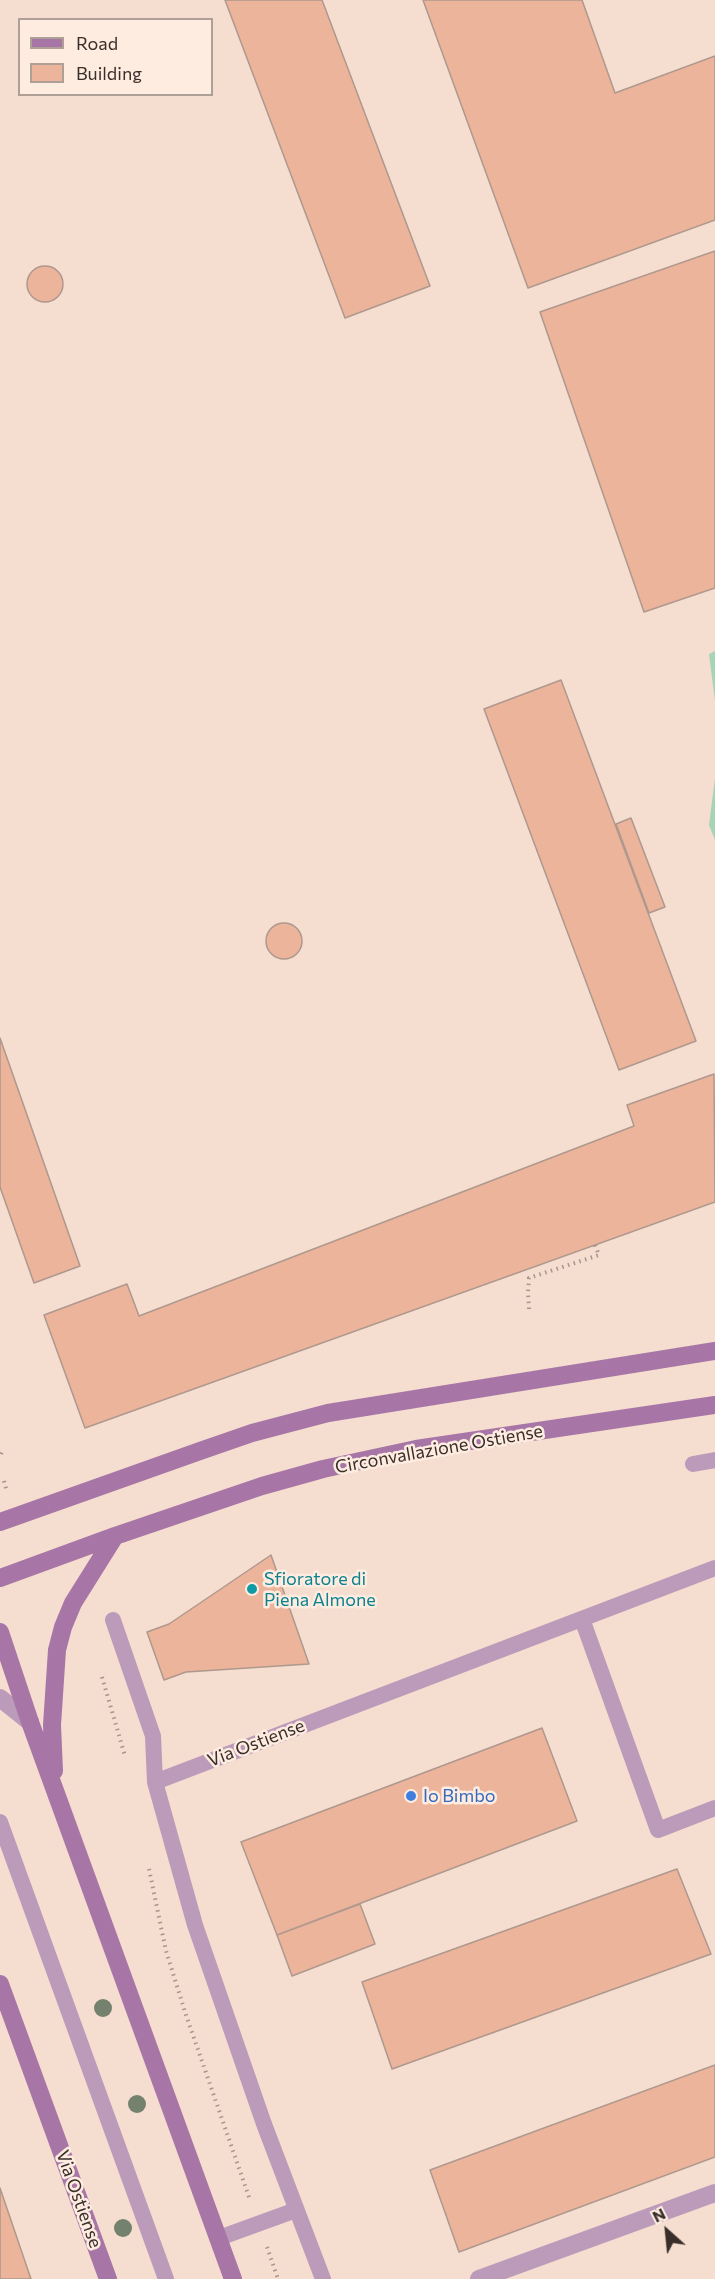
<!DOCTYPE html>
<style>
body{margin:0}
#map{position:relative;width:715px;height:2279px;overflow:hidden;background:#f5ddcf;font-family:Commissioner,sans-serif}
canvas{display:block}
.legend{position:absolute;left:18px;top:18px;width:195px;height:78px;box-sizing:border-box;background:#ffece0;border:2px solid #afa097;margin:0;padding:8px 10px;list-style:none;font-size:18px;color:#382f2a}
.legend li{display:flex;align-items:center;gap:12px;height:30px}
.legend b{width:30px;border:2px solid #afa097}
.north{position:absolute;left:637px;top:2201px;width:60px;height:60px;-webkit-text-stroke:4px #ffece0;paint-order:stroke;rotate:333deg;font-size:16px;font-weight:700;line-height:24px;text-align:center;color:#382f2a}
.north::after{content:'';display:block;margin:auto;width:21px;height:27px;background:#382f2a;clip-path:polygon(50% 0,100% 100%,50% 72%,0 100%)}
</style>
<div id="map">
<canvas width="715" height="2279"></canvas>
<ul class="legend">
<li><b style="height:8px;background:#a776a6"></b>Road</li>
<li><b style="height:16px;background:#ebb49b"></b>Building</li>
</ul>
<div class="north">N</div>
</div>
<script>
const ctx = document.querySelector('canvas').getContext('2d');
ctx.lineJoin = 'round';
function fillPath(path, color) { ctx.fillStyle = color; ctx.fill(path, 'evenodd'); }
const toPath = rows => new Path2D(rows.map(r => 'M' + r).join(''));
function strokePath(path, color, width, dash) { ctx.strokeStyle = color; ctx.lineWidth = width; ctx.lineCap = dash ? 'butt' : 'round'; ctx.setLineDash(dash || []); ctx.stroke(path); }
function drawText(font, color, halo, rows, align = 'center') {
  ctx.font = font + ' Commissioner,sans-serif'; ctx.lineWidth = 5; ctx.setLineDash([]); ctx.textBaseline = 'middle'; ctx.strokeStyle = halo; ctx.fillStyle = color; for (const [text, x, y, turn = 0] of rows) {
    ctx.save(); ctx.translate(x, y); ctx.rotate((+turn || 0) * Math.PI / 180); ctx.textAlign = isNaN(turn) ? turn : align; if (halo) ctx.strokeText(text, 0, 0); ctx.fillText(text, 0, 0); ctx.restore();
  }
}
fillPath(toPath([
 [715,651,715,701,709,654],
 [715,778,715,840,709,825]
]), '#a7d3b7');
const building = toPath([
 [225,0,322,0,430,286,345,318,225,0],
 [423,0,582,0,615,93,715,56,715,220,528,288,423,0],
 [715,251,715,588,644,612,540,312,715,251],
 '27 284a18 18 0 1 1 36 0a18 18 0 1 1-36 0Z',
 [561,680,696,1041,619,1070,484,709,561,680],
 [631,818,665,907,649,913,616,824,631,818],
 '266 941a18 18 0 1 1 36 0a18 18 0 1 1-36 0Z',
 [0,1038,80,1266,34,1283,0,1187,0,1038],
 [714,1074,715,1202,85,1428,44,1315,127,1284,139,1316,634,1126,627,1105,714,1074],
 [271,1555,309,1664,186,1672,164,1680,147,1632,169,1624,271,1555],
 [542,1728,577,1821,277,1935,241,1842,542,1728],
 [677,1869,711,1954,392,2069,362,1982,677,1869],
 [360,1904,375,1944,292,1976,277,1935,360,1904],
 [715,2065,715,2157,459,2252,430,2170,715,2065],
 [0,2188,31,2279,0,2279,0,2188]
]);
fillPath(building, '#ebb49b');
strokePath(building, '#af988d', 1.5);
strokePath(toPath([
 [529,1309,528,1292,529,1278,599,1255,595,1245],
 [1,1454,2,1451],
 [4,1481,7,1492],
 [102,1677,125,1756],
 [149,1869,166,1951,186,2015,250,2200],
 [267,2247,278,2279]
]), '#a8968b', 4, [1.5, 4.5]);
strokePath(toPath([
 [693,1464,715,1460],
 [582,1619,658,1830,715,1808],
 [113,1620,153,1736,155,1782,195,1925,264,2124,323,2279],
 [155,1782,715,1568],
 [0,1822,166,2279],
 [219,2238,296,2210]
]), '#bc9aba', 16);
strokePath(toPath([
 [0,1698,30,1722],
 [479,2279,715,2193]
]), '#bc9aba', 18);
strokePath(toPath([
 [0,1522,200,1451,252,1433,328,1413,715,1351],
 [0,1578,115,1536,262,1486,323,1469,416,1449,715,1405],
 [0,1632,30,1722,233,2279],
 [54,1771,52,1725,57,1650,63,1627,73,1603,115,1536],
 [0,1984,108,2279]
]), '#a776a6', 18);
ctx.fillStyle = '#73816e';
for (const [x, y] of [
 [103,2008],
 [137,2104],
 [123,2228]
]) { ctx.beginPath(); ctx.arc(x, y, 9, 0, 2 * Math.PI); ctx.fill(); }
for (const [x, y, r, color] of [
 [252,1589,6,"#0f9aa8"],
 [411,1796,6,"#3f7fe0"]
]) { const dot = new Path2D(); dot.arc(x, y, r, 0, 2 * Math.PI); ctx.fillStyle = color; ctx.fill(dot); strokePath(dot, '#ffece0', 2); }
drawText('18px', '#382f2a', '#ffece0', [
 ["Circonvallazione Ostiense",439,1449,-10],
 ["Via Ostiense",256,1743,-21],
 ["Via Ostiense",79,2199,70]
]);
drawText('18px', '#0d838f', '#ffece0', [
 ["Sfioratore di",264,1579],
 ["Piena Almone",264,1600]
], 'left');
drawText('18px', '#366cbe', '#ffece0', [
 ["Io Bimbo",423,1796]
], 'left');
</script>
